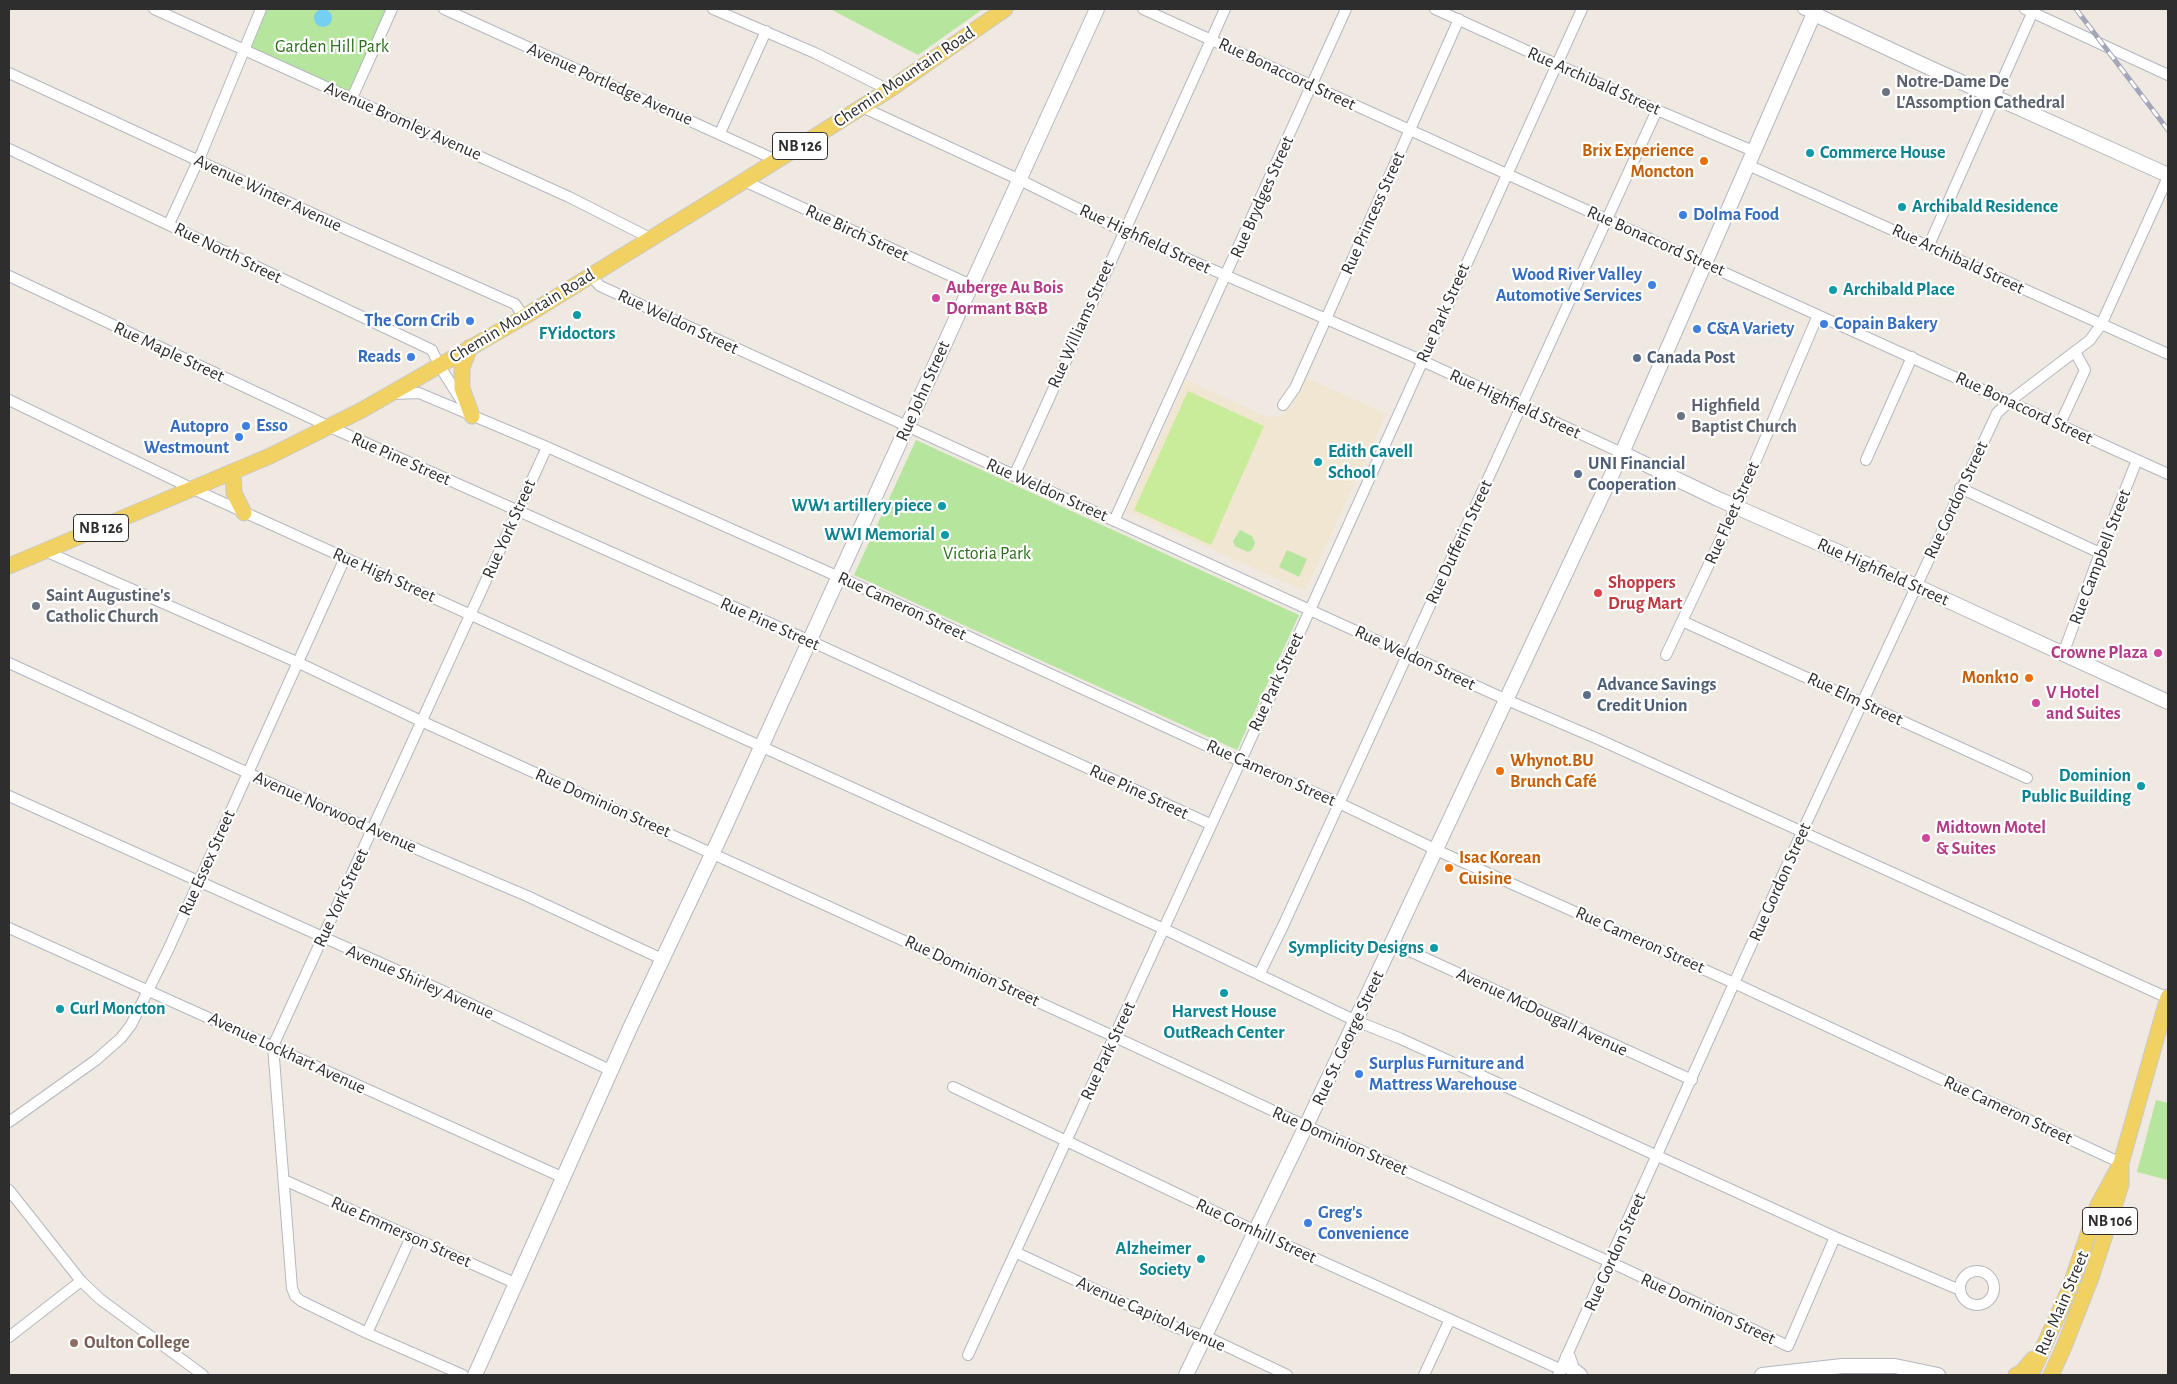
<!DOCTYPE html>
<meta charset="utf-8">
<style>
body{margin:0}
#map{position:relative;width:2177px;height:1384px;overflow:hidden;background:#efe9e1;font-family:"Alegreya Sans",sans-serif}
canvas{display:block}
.frame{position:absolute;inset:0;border:10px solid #2e2e2e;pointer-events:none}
</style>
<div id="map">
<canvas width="2177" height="1384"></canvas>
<div class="frame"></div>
</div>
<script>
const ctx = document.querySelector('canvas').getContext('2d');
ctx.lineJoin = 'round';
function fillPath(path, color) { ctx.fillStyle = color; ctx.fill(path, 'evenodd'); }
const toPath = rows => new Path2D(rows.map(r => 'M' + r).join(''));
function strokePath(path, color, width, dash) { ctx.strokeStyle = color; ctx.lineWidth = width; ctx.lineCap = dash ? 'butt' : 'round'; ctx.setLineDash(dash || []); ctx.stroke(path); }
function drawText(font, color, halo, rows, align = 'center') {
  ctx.font = font + ' "Alegreya Sans",sans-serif'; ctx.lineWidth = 4.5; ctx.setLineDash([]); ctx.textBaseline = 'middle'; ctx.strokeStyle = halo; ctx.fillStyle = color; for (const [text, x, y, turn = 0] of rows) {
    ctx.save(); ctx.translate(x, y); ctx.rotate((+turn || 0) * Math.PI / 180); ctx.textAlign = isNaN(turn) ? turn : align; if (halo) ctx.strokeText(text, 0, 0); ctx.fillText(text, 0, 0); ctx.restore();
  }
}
fillPath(toPath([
 [1304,377,1386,414,1305,591,1127,511,1186,380,1267,417,1274,417,1280,416,1291,406]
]), '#f0e6d1');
fillPath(toPath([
 [261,9,392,9,352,98,243,49],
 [830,9,983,9,918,55],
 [916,440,1299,615,1237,750,854,575],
 [1240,530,1252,536,1255,543,1252,550,1248,552,1235,546,1233,541],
 [1287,550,1307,559,1299,577,1279,567],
 [2156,1100,2168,1103,2168,1180,2137,1172]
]), '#b6e59e');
fillPath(toPath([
 [1188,391,1264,426,1211,545,1134,510]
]), '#c9ec9a');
fillPath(toPath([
 '314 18a9 9 0 1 1 18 0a9 9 0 1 1-18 0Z'
]), '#75cff0');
const street = toPath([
 [154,9,569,197,650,238],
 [444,9,776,160],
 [713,9,815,53,889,90],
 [1143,9,2168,474],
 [1435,9,1657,110,1753,151],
 [1803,9,1814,14],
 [2025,9,2168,75],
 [9,73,346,229,515,304,524,317],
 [352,98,392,9],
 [862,107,1020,180,1123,231,1414,357,1622,453],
 [720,133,766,31],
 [9,149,432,350,439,365,461,400],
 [1748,165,2168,354],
 [744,181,971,285],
 [169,224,202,152,261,9],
 [1929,245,2034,9],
 [590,275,600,286,1507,700,1598,739,2168,998],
 [9,276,330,427,808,640,1210,824],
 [393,394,419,393,547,447,839,577,1231,757,1339,803,1445,854,1734,983,2121,1163],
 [9,400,193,489,1164,929,1356,1021,1399,1038,1835,1237,1960,1290],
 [1283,405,1295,388,1326,319,1459,19],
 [2060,424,2085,370,2075,352],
 [1866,460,1912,357],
 [1014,476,1225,9],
 [1960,488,2100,553],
 [1114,521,1346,9],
 [45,551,299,663,421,721,1115,1037,1295,1121,1610,1262,1788,1346,1835,1237],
 [1682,621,2027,778],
 [2063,654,2100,553,2137,460],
 [1666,655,1736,507,1818,315],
 [9,663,372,830,527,896,662,959],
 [9,796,443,991,612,1071],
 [9,928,564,1178],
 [1392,943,1692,1080],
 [1260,973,1283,926,1657,110],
 [953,1087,1268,1237,1562,1370],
 [9,1122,96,1060,121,1038,131,1025,168,950,345,558],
 [284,1180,517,1284],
 [9,1190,81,1281,100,1299,203,1375],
 [1015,1252,1177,1328,1205,1336,1287,1375],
 '1960 1288a17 17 0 1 1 34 0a17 17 0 1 1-34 0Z',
 [367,1333,411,1237],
 [9,1337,81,1281],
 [968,1355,1310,610,1582,9],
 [463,1375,367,1333,301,1301,295,1296,292,1288,273,1046,547,447],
 [1424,1375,1450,1319],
 [1558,1375,1802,832,1997,413,2010,401,2090,340,2101,325,2168,177]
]);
const secondary = toPath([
 [1814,14,1930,68,2168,175],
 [1622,453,1718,499,1916,586,2168,702],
 [1568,1357,1572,1369,1580,1375],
 [475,1375,630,1028,722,833,1097,9],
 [1186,1375,1306,1126,1622,453,1816,9],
 [1762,1375,1842,1366,1895,1366,1938,1375]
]);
const primary = toPath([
 [470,347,462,368,462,388,472,416],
 [233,472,234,493,244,513],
 [9,566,270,456,362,410,524,317,744,181,889,90,1005,9],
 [2016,1375,2022,1372,2033,1359],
 [2031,1375,2069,1290,2098,1205,2121,1163,2168,997],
 [2051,1375,2063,1349,2091,1278,2121,1185,2121,1164]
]);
strokePath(street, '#b4b7c1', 12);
strokePath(secondary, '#b4b7c1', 16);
strokePath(primary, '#c9c9c9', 17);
strokePath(street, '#fff', 10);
strokePath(secondary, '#fff', 14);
strokePath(primary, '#f2d163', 15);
const rail = toPath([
 [2076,9,2168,130]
]);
strokePath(rail, '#a3a6b8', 5);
strokePath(rail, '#fff', 3, [9]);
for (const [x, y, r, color] of [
 [1886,92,5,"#6b7280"],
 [1810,153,5,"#0f9aa8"],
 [1704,161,5,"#e8710a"],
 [1902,207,5,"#0f9aa8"],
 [1683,215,5,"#3f7fe0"],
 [1652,285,5,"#3f7fe0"],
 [1833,290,5,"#0f9aa8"],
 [936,298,5,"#d1479c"],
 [577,315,5,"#0f9aa8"],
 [470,321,5,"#3f7fe0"],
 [1824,324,5,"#3f7fe0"],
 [1697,329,5,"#3f7fe0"],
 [411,357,5,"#3f7fe0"],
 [1637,358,5,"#5c6f8a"],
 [1681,416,5,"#6b7280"],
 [246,426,5,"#3f7fe0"],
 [239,437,5,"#3f7fe0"],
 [1318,462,5,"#0f9aa8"],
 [1578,474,5,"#5c6f8a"],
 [942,506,5,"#0f9aa8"],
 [945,535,5,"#0f9aa8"],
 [1598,593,5,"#e0444e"],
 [36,606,5,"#6b7280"],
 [2158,653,5,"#d1479c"],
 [2029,678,5,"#e8710a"],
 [1587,695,5,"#5c6f8a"],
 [2036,703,5,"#d1479c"],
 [1500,771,5,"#e8710a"],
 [2141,786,5,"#0f9aa8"],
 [1926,838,5,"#d1479c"],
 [1449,868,5,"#e8710a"],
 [1434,948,5,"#0f9aa8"],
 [1224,993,5,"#0f9aa8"],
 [60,1009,5,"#0f9aa8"],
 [1359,1074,5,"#3f7fe0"],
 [1308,1223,5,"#3f7fe0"],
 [1201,1259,5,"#0f9aa8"],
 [74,1343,5,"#8d6e63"]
]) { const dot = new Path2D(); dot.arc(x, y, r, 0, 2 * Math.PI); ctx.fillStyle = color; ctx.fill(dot); strokePath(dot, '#fff', 2); }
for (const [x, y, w] of [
 [800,146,55],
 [101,528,55],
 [2110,1221,55]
]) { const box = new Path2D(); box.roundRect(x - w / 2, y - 13.5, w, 27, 4); ctx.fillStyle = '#fff'; ctx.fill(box); strokePath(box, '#2e2e2e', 1); }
drawText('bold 16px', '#2e2e2e', null, [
 ["NB 126",800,146],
 ["NB 126",101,528],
 ["NB 106",2110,1221]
]);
drawText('18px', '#2c6e1b', '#fff', [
 ["Garden Hill Park",332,47],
 ["Victoria Park",987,554]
]);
drawText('18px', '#2e2e2e', '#fff', [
 ["Rue Bonaccord Street",1287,74,25],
 ["Chemin Mountain Road",904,77,-34],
 ["Rue Archibald Street",1594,81,24],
 ["Avenue Portledge Avenue",610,84,24],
 ["Avenue Bromley Avenue",403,121,24],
 ["Avenue Winter Avenue",268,193,25],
 ["Rue Brydges Street",1262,197,-66],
 ["Rue Princess Street",1373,213,-66],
 ["Rue Birch Street",857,233,25],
 ["Rue Highfield Street",1145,239,25],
 ["Rue Bonaccord Street",1656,241,24],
 ["Rue North Street",228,253,26],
 ["Rue Archibald Street",1958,259,25],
 ["Rue Park Street",1443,313,-66],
 ["Chemin Mountain Road",522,316,-31],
 ["Rue Weldon Street",678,322,25],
 ["Rue Williams Street",1081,324,-66],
 ["Rue Maple Street",169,352,25],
 ["Rue John Street",923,391,-66],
 ["Rue Highfield Street",1515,404,25],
 ["Rue Bonaccord Street",2024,408,25],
 ["Rue Pine Street",401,459,24],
 ["Rue Weldon Street",1047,490,24],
 ["Rue Gordon Street",1956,500,-65],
 ["Rue Fleet Street",1732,513,-66],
 ["Rue York Street",509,529,-66],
 ["Rue Dufferin Street",1459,542,-65],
 ["Rue Campbell Street",2100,557,-69],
 ["Rue Highfield Street",1883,572,24],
 ["Rue High Street",384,575,24],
 ["Rue Cameron Street",902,606,25],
 ["Rue Pine Street",770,624,24],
 ["Rue Weldon Street",1415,658,25],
 ["Rue Park Street",1276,682,-65],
 ["Rue Elm Street",1855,699,25],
 ["Rue Cameron Street",1271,773,24],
 ["Rue Pine Street",1139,792,25],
 ["Rue Dominion Street",603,803,24],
 ["Avenue Norwood Avenue",335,812,24],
 ["Rue Essex Street",207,863,-66],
 ["Rue Gordon Street",1780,882,-66],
 ["Rue York Street",341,898,-65],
 ["Rue Cameron Street",1640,940,24],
 ["Rue Dominion Street",972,971,25],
 ["Avenue Shirley Avenue",420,982,24],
 ["Avenue McDougall Avenue",1542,1012,25],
 ["Rue St. George Street",1348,1038,-65],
 ["Rue Park Street",1108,1051,-65],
 ["Avenue Lockhart Avenue",287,1053,25],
 ["Rue Cameron Street",2008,1110,25],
 ["Rue Dominion Street",1340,1141,24],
 ["Rue Cornhill Street",1256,1231,25],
 ["Rue Emmerson Street",401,1232,24],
 ["Rue Gordon Street",1615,1252,-66],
 ["Rue Main Street",2062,1303,-67],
 ["Rue Dominion Street",1708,1309,25],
 ["Avenue Capitol Avenue",1151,1314,24]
]);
drawText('bold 18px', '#5b616d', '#fff', [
 ["Notre-Dame De",1896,82],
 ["L'Assomption Cathedral",1896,103],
 ["Highfield",1691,406],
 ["Baptist Church",1691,427],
 ["Saint Augustine's",46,596],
 ["Catholic Church",46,617]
], 'left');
drawText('bold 18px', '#c56008', '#fff', [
 ["Brix Experience",1694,151],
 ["Moncton",1694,172],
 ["Monk10",2019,678],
 ["Whynot.BU",1510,761,"left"],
 ["Brunch Café",1510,782,"left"],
 ["Isac Korean",1459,858,"left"],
 ["Cuisine",1459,879,"left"]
], 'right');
drawText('bold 18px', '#0d838f', '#fff', [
 ["Commerce House",1820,153],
 ["Archibald Residence",1912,207],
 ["Archibald Place",1843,290],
 ["FYidoctors",577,334,"center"],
 ["Edith Cavell",1328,452],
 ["School",1328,473],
 ["WW1 artillery piece",932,506,"right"],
 ["WWI Memorial",935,535,"right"],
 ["Dominion",2131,776,"right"],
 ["Public Building",2131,797,"right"],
 ["Symplicity Designs",1424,948,"right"],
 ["Curl Moncton",70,1009],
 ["Harvest House",1224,1012,"center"],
 ["OutReach Center",1224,1033,"center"],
 ["Alzheimer",1191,1249,"right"],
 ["Society",1191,1270,"right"]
], 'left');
drawText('bold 18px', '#366cbe', '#fff', [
 ["Dolma Food",1693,215],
 ["Wood River Valley",1642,275,"right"],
 ["Automotive Services",1642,296,"right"],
 ["The Corn Crib",460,321,"right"],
 ["Copain Bakery",1834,324],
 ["C&A Variety",1707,329],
 ["Reads",401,357,"right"],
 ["Esso",256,426],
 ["Autopro",229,427,"right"],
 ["Westmount",229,448,"right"],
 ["Surplus Furniture and",1369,1064],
 ["Mattress Warehouse",1369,1085],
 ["Greg's",1318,1213],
 ["Convenience",1318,1234]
], 'left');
drawText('bold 18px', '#b23c85', '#fff', [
 ["Auberge Au Bois",946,288],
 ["Dormant B&B",946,309],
 ["Crowne Plaza",2148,653,"right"],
 ["V Hotel",2046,693],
 ["and Suites",2046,714],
 ["Midtown Motel",1936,828],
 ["& Suites",1936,849]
], 'left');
drawText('bold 18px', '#4e5e75', '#fff', [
 ["Canada Post",1647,358],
 ["UNI Financial",1588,464],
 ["Cooperation",1588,485],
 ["Advance Savings",1597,685],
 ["Credit Union",1597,706]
], 'left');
drawText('bold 18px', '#be3a42', '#fff', [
 ["Shoppers",1608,583],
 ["Drug Mart",1608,604]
], 'left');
drawText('bold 18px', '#785e54', '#fff', [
 ["Oulton College",84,1343]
], 'left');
</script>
